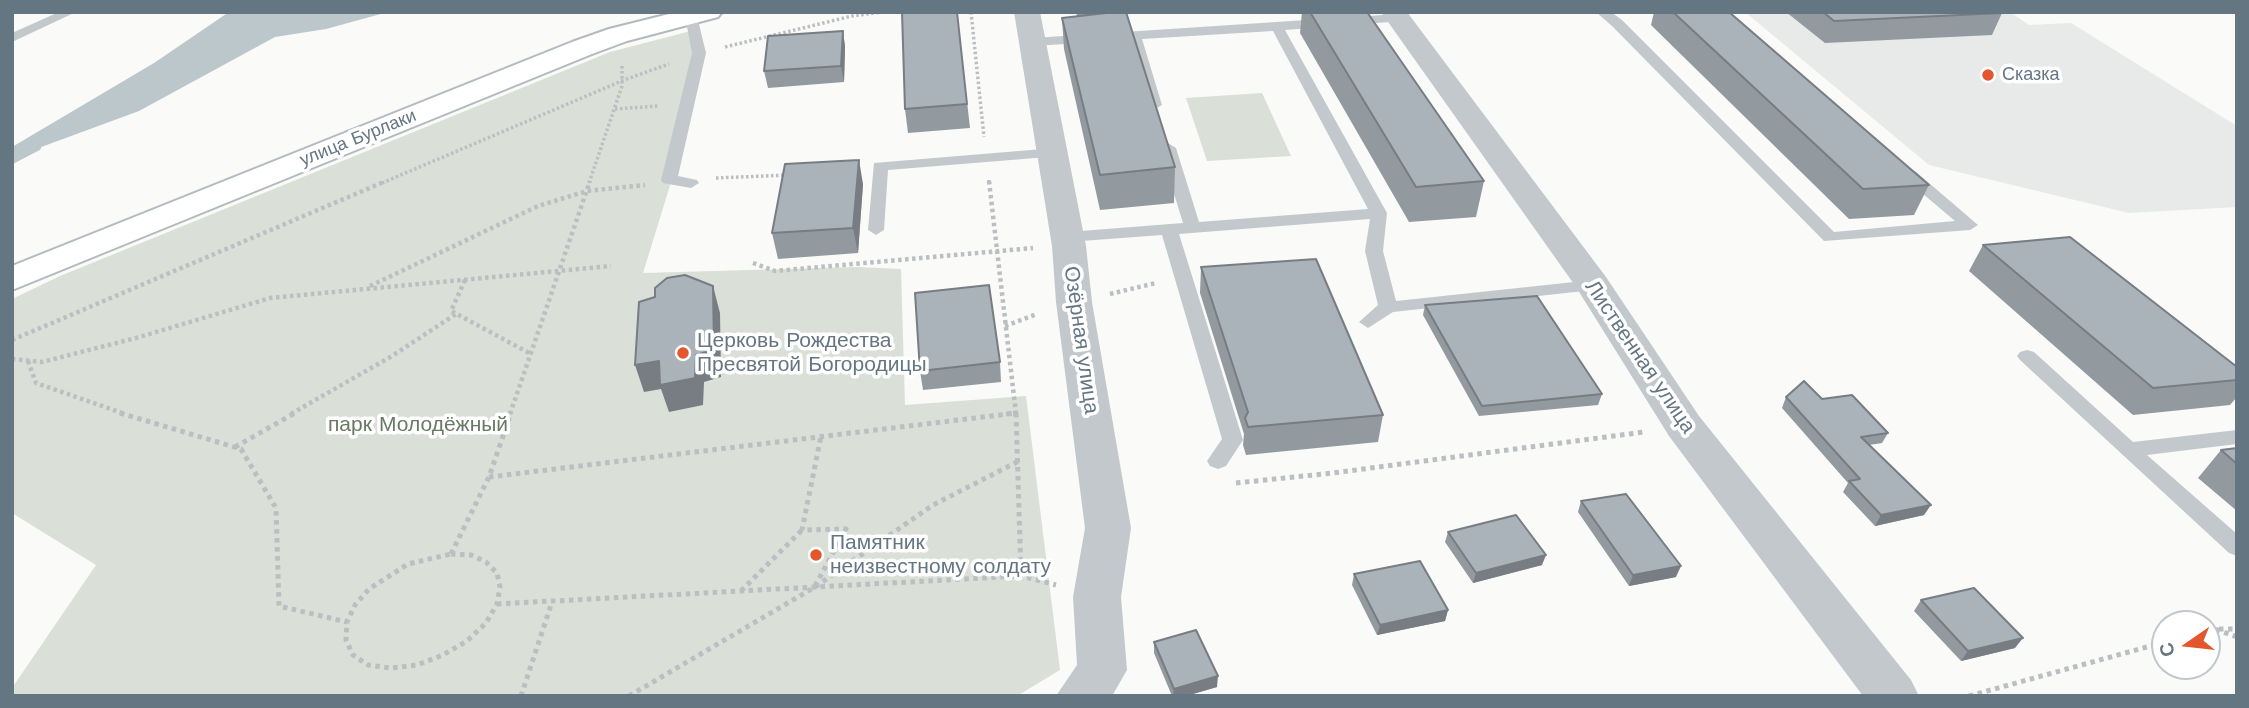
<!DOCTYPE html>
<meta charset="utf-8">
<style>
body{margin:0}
#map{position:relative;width:2249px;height:708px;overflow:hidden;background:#fafaf8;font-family:"Work Sans",sans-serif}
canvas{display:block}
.frame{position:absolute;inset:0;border:14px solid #657683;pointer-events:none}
.north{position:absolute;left:2151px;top:610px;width:70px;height:70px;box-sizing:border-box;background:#fff;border:2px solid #c1c8cd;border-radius:50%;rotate:256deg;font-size:19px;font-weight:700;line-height:28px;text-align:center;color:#657683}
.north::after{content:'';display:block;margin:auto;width:24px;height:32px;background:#e4572e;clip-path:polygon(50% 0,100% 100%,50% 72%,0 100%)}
</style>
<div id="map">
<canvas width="2249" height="708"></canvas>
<div class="frame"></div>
<div class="north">С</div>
</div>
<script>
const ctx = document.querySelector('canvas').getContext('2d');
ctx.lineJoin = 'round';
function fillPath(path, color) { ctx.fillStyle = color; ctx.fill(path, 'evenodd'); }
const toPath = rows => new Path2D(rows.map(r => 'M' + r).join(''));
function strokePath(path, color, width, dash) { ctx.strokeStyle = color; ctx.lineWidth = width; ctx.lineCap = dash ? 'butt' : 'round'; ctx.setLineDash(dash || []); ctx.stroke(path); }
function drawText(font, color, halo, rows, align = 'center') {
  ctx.font = font + ' "Work Sans",sans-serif'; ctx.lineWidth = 7; ctx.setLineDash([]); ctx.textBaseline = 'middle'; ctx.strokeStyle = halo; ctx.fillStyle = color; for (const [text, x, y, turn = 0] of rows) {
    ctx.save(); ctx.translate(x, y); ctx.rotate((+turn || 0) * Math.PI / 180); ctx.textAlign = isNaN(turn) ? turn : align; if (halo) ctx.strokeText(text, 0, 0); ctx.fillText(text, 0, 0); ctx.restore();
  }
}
fillPath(toPath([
 [1745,12,2010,12,2029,25,2071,23,2237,126,2237,207,2129,213,1929,165]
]), '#e8e9e9');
fillPath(toPath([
 [691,31,704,46,672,179,643,273,857,267,901,269,905,405,1026,396,1060,670,1017,696,12,696,12,688,96,565,12,513,12,299,60,276,610,52],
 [1262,93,1291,156,1207,161,1186,98]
]), '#dadfd7');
fillPath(toPath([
 [229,12,388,12,326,29,275,37,139,111,25,153,12,155,12,147,154,63]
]), '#bbc7cb');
strokePath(toPath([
 [12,160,37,147]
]), '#bbc7cb', 8);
const secondary = toPath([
 [677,12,722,12,718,17,627,41,592,54,12,290,12,266,572,42,609,29,677,12]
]);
strokePath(secondary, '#b3babf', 4);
strokePath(toPath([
 [971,12,984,137],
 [725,47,852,16,882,12],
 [615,109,659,106],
 [716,178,788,175],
 [989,180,989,183],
 [382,183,624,80,669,64],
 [589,183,622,86,622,64]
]), '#bbbfc2', 3.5, [2.5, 2.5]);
strokePath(toPath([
 [989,181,1016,414],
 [753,263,775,271,1033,248],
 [465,280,451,311,531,354],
 [370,286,538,206,587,191,645,185],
 [1110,294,1156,283],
 [1005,326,1037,314],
 [12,340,386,181],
 [12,359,42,362,136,338,270,298,611,266],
 [28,361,36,383,125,414],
 [291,414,392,356,456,314],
 [510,414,590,181],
 [1006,414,1016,413]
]), '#bbbfc2', 4.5, [3.5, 3.5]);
strokePath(toPath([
 [120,413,241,449,276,508,279,606,347,622],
 [1016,413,1021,575],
 [235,447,295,413],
 [489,477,1016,413],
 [1236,483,1333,473,1644,432],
 [451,554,489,477,511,413],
 [451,554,471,555,486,562,497,573,500,587,497,604,486,623,467,641,443,655,417,665,391,668,368,665,353,655,346,640,347,622,355,605,369,589,408,564,451,554],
 [815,586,846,529,802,530,821,436],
 [741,591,802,530],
 [497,604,1021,576,1056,585],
 [2219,629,2237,629],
 [2207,631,2215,629,2237,637],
 [521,696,552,602],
 [629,696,815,587,933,505,1019,461],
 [1969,696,2165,642]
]), '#bbbfc2', 5, [4.5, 4.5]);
fillPath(toPath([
 [59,12,76,12,12,42,12,33,59,12],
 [691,12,697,16,706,53,678,176,697,180,699,183,691,188,663,183,661,180,692,53,685,16,691,12],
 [1596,12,1611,12,1622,20,1834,232,1955,221,1903,177,1901,174,1909,169,1915,171,1978,225,1970,230,1824,241,1612,26,1596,12],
 [1398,14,1403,15,1403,21,1285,30,1387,213,1383,251,1396,301,1593,280,1602,285,1593,290,1393,312,1368,328,1359,322,1378,305,1365,251,1370,219,1179,234,1243,440,1226,466,1218,469,1210,466,1207,461,1222,439,1162,235,1068,242,1059,237,1068,232,1183,223,1160,148,1168,143,1176,148,1199,222,1368,209,1273,31,1142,39,1162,105,1155,109,1148,105,1129,40,1033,46,1026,42,1033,38,1398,14],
 [1055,148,1063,153,1060,156,888,170,884,230,876,235,868,230,874,163,1055,148],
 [2027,350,2034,352,2133,442,2237,430,2237,444,2147,455,2237,534,2237,556,2229,553,2020,360,2017,356,2020,352,2027,350]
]), '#c3c8cc');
fillPath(toPath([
 [1014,12,1040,12,1086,246,1092,302,1131,528,1121,597,1127,670,1112,696,1056,696,1077,665,1073,597,1085,528,1056,302,1052,246,1014,12],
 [1381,12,1407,12,1606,277,1699,416,1911,680,1919,696,1863,696,1669,436,1576,287,1381,12]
]), '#c3c8cc');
fillPath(secondary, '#fff');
fillPath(toPath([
 [957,12,970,128,908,133,905,109],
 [1076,12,1126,12,1175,167,1174,203,1100,210,1064,49,1062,18,1077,16],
 [1302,12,1367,12,1484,181,1476,217,1409,222,1300,33],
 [1654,12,1729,12,1929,185,1914,215,1849,219,1651,25],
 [1786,12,2002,13,1992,35,1825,43],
 [843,31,845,47,844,82,768,88,764,71],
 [863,184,858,253,778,259,772,233],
 [1983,245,2237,367,2237,397,2230,405,2133,415,1969,271],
 [1201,267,1383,415,1378,442,1246,455,1243,445,1244,434,1200,293],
 [1425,305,1602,394,1598,405,1479,416,1423,315],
 [1000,362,1001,382,923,390,920,371],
 [1786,397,1822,399,1888,433,1882,443,1869,445,1924,515,1875,526,1843,492,1848,483,1782,408],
 [2237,448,2237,511,2198,478,2221,450],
 [1581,501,1676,577,1629,586,1578,512],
 [1448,532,1542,565,1473,583,1445,542],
 [1354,574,1448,610,1445,621,1377,635,1352,585],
 [1921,600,2015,648,1961,661,1914,611],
 [1154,642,1217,687,1186,696,1172,696,1154,653]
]), '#929a9f');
fillPath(toPath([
 [843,31,845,47,844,82,841,66],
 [859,160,863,184,858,253,853,228],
 [713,286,720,313,721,377,704,382,703,405,669,412,661,389,644,392,635,365,696,355],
 [1931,505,1924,515,1875,526,1881,515],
 [1546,555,1542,565,1473,583,1476,573],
 [1681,566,1676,577,1629,586,1633,575],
 [1448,610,1445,621,1377,635,1380,625],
 [2023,638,2015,648,1961,661,1968,651],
 [1218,676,1217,687,1186,696,1173,696,1174,689]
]), '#777d82');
const building = toPath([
 [902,12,957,12,967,104,905,109,902,12],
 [1115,12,1126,12,1175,167,1100,175,1062,18,1115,12],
 [1310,12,1367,12,1484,181,1416,187,1310,12],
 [1673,12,1729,12,1929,185,1863,189,1673,12],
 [1823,12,2002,12,2002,13,1834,21,1823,12],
 [843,31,841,66,764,71,768,36,843,31],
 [859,160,853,228,772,233,785,164,859,160],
 [2070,237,2237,367,2237,380,2153,388,1983,245,2070,237],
 [1316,259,1383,415,1248,427,1245,418,1248,412,1201,267,1316,259],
 [685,275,713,286,714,350,696,355,695,378,660,385,659,361,635,365,639,302,655,297,655,288,667,278,685,275],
 [989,285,1000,362,920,371,915,293,989,285],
 [1537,296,1602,394,1482,406,1425,305,1537,296],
 [1804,381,1822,399,1852,395,1888,433,1861,437,1931,505,1881,515,1849,481,1860,479,1786,397,1804,381],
 [2237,448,2237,464,2221,450,2237,448],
 [1626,494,1681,566,1633,575,1581,501,1626,494],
 [1516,515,1546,555,1476,573,1448,532,1516,515],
 [1420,561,1448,610,1380,625,1354,574,1420,561],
 [1974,588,2023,638,1968,651,1921,600,1974,588],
 [1196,630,1218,676,1174,689,1154,642,1196,630]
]);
fillPath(building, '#aab3b9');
strokePath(building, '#777d82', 2);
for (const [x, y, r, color] of [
 [1988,75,7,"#e4572e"],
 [683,353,7,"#e4572e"],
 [816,555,7,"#e4572e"]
]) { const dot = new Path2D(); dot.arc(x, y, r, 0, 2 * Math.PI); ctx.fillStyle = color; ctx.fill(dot); strokePath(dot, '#fff', 2.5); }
drawText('18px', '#657683', '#fff', [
 ["Сказка",2002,75]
], 'left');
drawText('18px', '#657683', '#fff', [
 ["улица Бурлаки",358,138,-22]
]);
drawText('21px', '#657683', '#fff', [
 ["Озёрная улица",1081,340,82],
 ["Лиственная улица",1640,357,56]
]);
drawText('21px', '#657683', '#fff', [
 ["Церковь Рождества",697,341],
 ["Пресвятой Богородицы",697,365],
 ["Памятник",830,543],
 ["неизвестному солдату",830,567]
], 'left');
drawText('21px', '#687a64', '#fff', [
 ["парк Молодёжный",418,425]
]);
</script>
